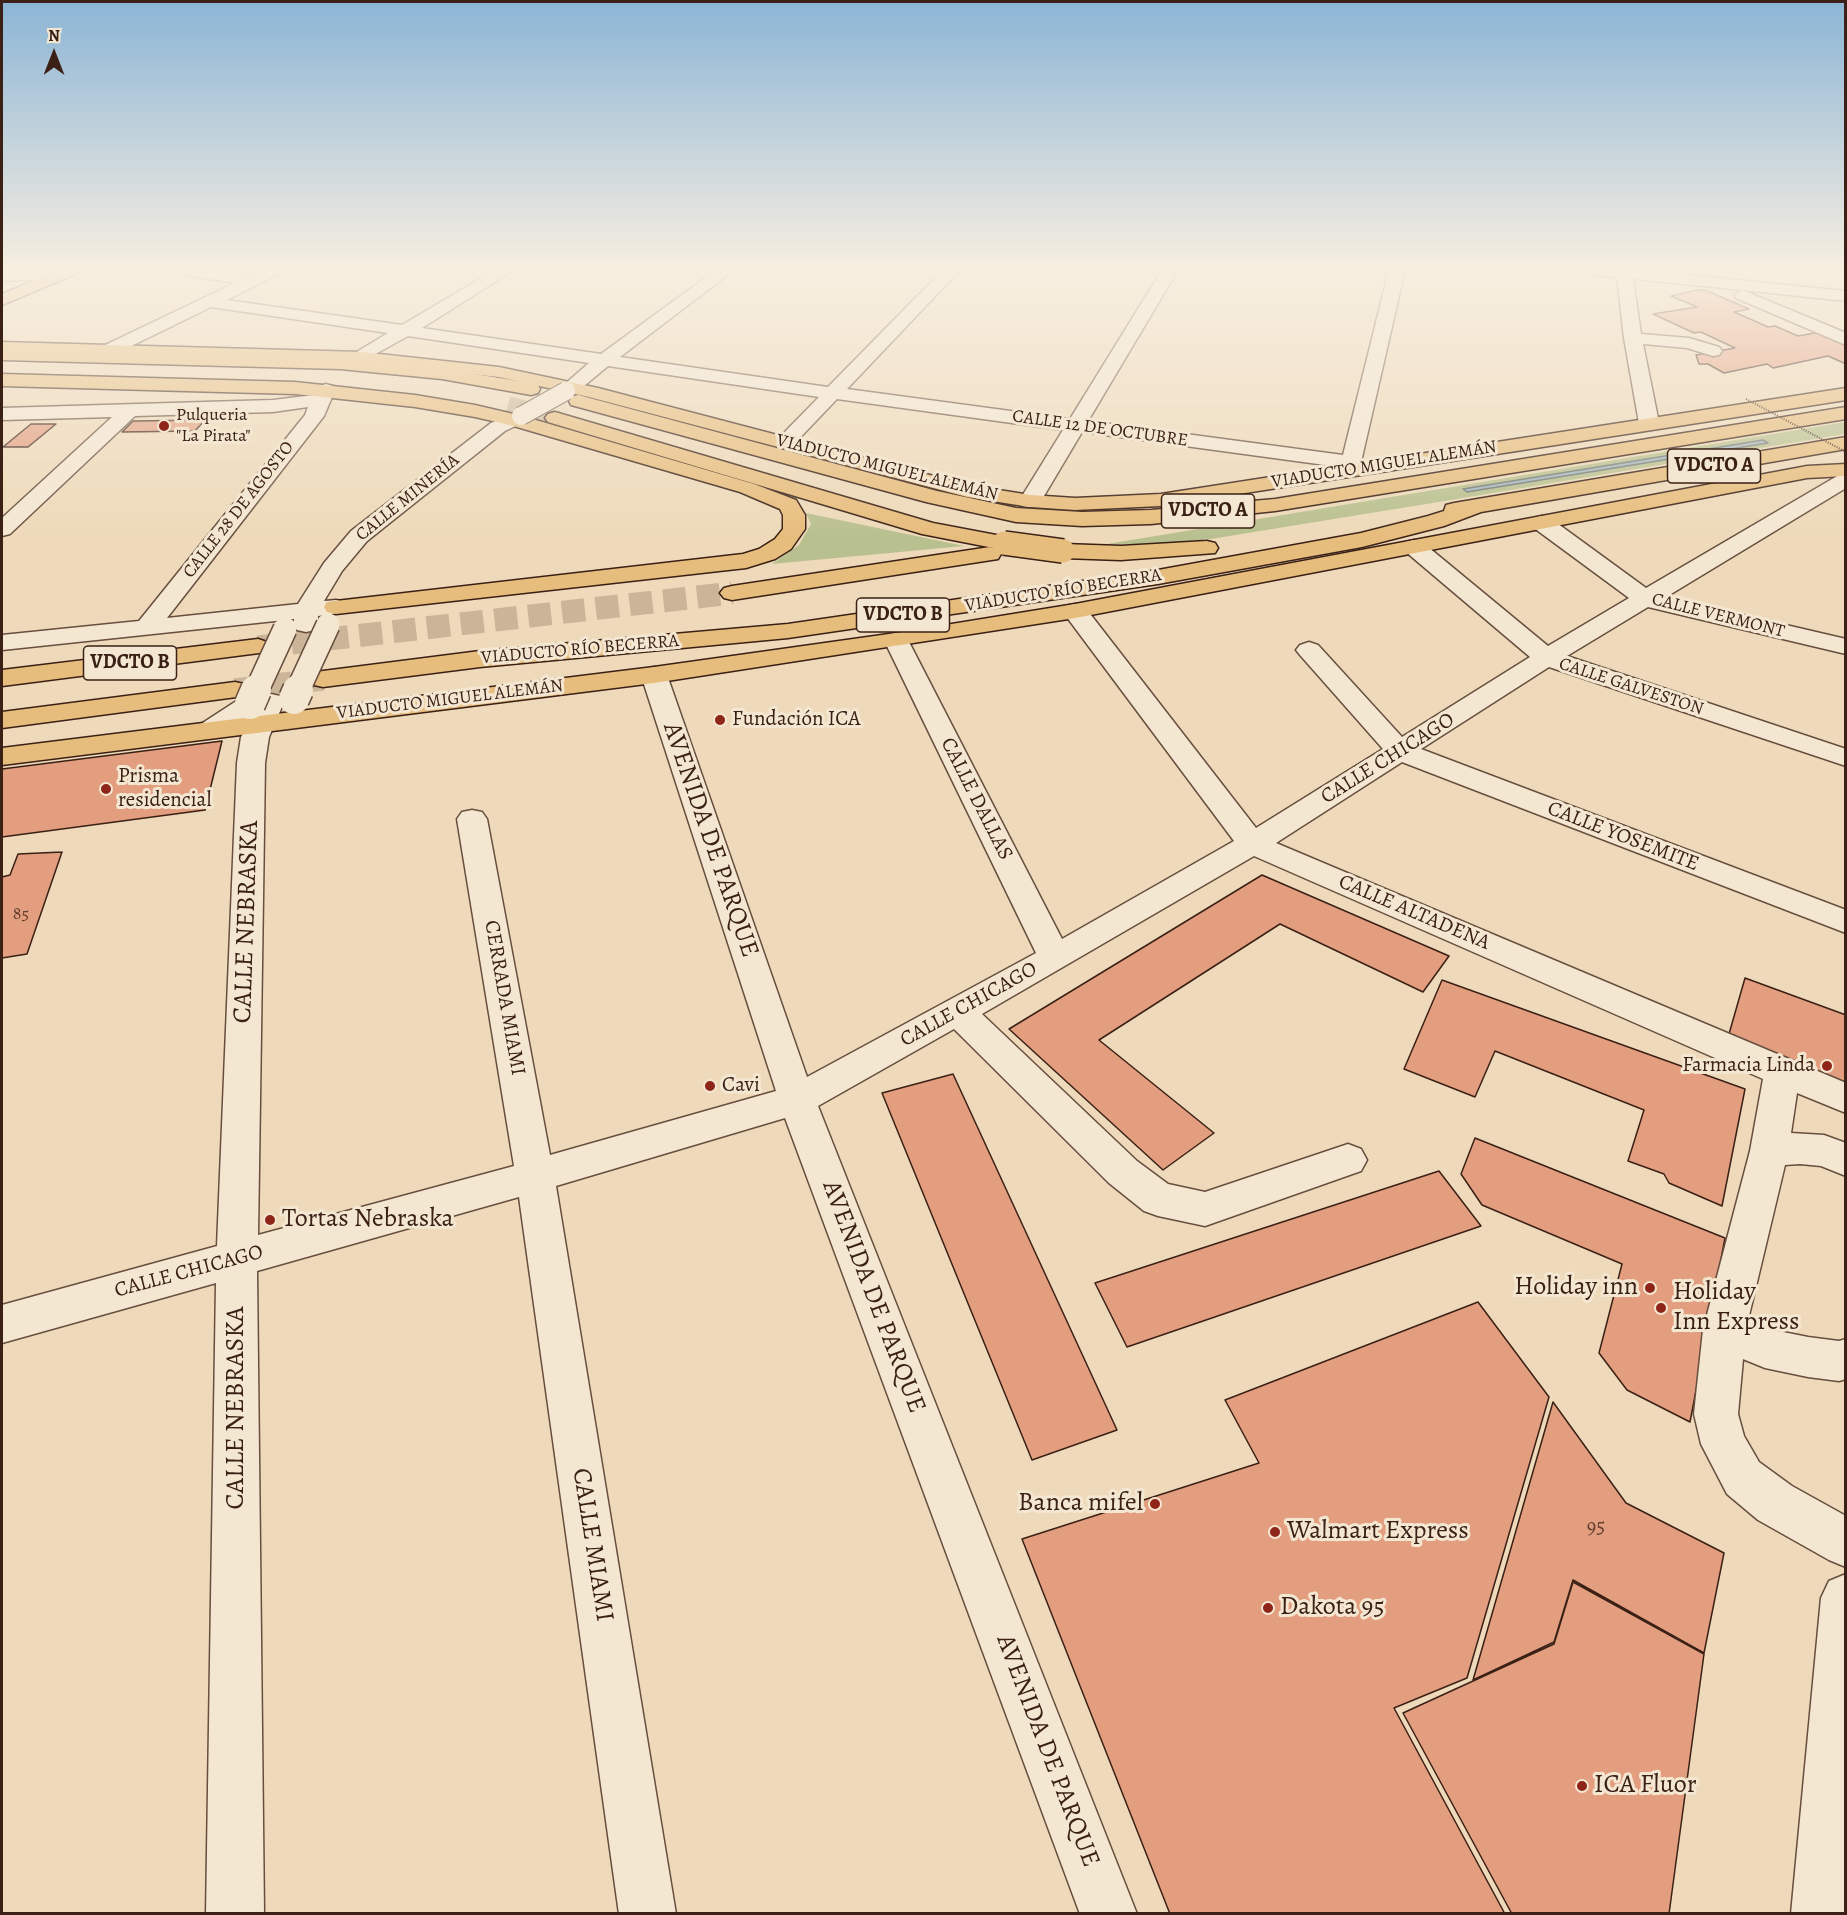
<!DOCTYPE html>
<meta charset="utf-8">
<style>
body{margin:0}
#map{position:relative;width:1847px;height:1915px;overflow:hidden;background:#eedaba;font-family:Alegreya,serif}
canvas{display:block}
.frame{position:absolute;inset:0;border:3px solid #3a2015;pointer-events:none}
.north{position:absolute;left:24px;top:24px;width:60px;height:60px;-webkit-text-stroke:4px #f4e7d2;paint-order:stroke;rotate:0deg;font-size:16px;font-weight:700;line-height:24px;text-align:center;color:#3a2015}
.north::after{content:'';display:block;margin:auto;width:21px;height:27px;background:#3a2015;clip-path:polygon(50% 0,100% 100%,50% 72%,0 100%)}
</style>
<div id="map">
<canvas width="1847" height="1915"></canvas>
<div class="frame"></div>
<div class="north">N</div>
</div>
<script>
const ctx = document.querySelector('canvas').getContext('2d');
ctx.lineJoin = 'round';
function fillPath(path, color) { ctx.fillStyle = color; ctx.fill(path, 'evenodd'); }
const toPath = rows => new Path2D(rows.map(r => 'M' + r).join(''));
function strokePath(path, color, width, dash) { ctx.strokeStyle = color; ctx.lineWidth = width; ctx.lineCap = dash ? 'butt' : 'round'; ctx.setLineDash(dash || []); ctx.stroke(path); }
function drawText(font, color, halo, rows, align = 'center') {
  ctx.font = font + ' Alegreya,serif'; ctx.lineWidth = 6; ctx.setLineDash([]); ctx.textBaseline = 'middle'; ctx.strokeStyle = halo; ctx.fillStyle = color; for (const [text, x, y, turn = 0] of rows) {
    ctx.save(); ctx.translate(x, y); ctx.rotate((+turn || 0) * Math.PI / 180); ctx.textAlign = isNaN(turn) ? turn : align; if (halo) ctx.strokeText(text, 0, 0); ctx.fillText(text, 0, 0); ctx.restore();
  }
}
fillPath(toPath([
 [1845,422,1845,434,1457,499,1211,539,1160,544,1101,545],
 [806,513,964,546,772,564,799,545,811,524]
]), '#b9c08f');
const water = toPath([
 [1763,440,1768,443,1467,492,1463,489,1763,440]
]);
fillPath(water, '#a0b7bc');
strokePath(water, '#777b79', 1.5);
const building = toPath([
 [1697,290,1705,290,1749,309,1734,312,1768,327,1775,326,1798,336,1820,332,1846,344,1846,364,1828,356,1773,368,1767,364,1724,373,1708,364,1699,364,1696,355,1735,348,1701,332,1694,333,1653,314,1697,307,1671,296,1697,290],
 [205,420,195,431,122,432,133,421,205,420],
 [31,424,56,424,28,447,3,447,31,424],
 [222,741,205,810,2,837,2,769,222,741],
 [62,852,27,954,2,958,2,877,10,875,18,854,62,852],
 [1262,875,1449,956,1423,992,1280,924,1099,1040,1214,1133,1163,1170,1009,1029,1262,875],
 [1745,978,1846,1015,1846,1088,1727,1041,1745,978],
 [1442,980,1745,1089,1722,1206,1669,1183,1664,1174,1628,1161,1644,1110,1495,1051,1475,1097,1404,1069,1442,980],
 [953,1074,1117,1430,1032,1460,882,1093,953,1074],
 [1475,1138,1725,1238,1690,1422,1627,1390,1599,1353,1622,1264,1482,1205,1461,1174,1475,1138],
 [1439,1171,1481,1226,1127,1347,1095,1283,1439,1171],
 [1478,1302,1549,1397,1467,1678,1394,1708,1505,1914,1170,1914,1022,1539,1259,1463,1225,1400,1478,1302],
 [1553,1402,1626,1503,1724,1553,1704,1653,1573,1580,1554,1642,1473,1680,1553,1402],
 [1573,1582,1704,1654,1669,1914,1512,1914,1403,1713,1554,1644,1573,1582]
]);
fillPath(building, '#e39d7f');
strokePath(building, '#3a2015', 1.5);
strokePath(toPath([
 [508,405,555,418]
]), '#cab599', 18, [18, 9]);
strokePath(toPath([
 [258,647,732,593],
 [235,690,323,679]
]), '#cab599', 23, [23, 11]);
const minor = toPath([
 [61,270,69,275,67,278,2,281,2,271,61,270],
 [176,270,214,270,250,276,262,270,283,270,281,273,227,300,402,325,495,270,514,270,422,328,601,354,716,270,734,270,620,357,828,387,943,270,960,270,847,389,1070,419,1162,270,1178,270,1088,421,1343,455,1389,270,1405,270,1361,462,1356,474,1349,476,1342,474,1340,467,1082,432,1041,501,1038,506,1030,507,1022,506,1019,501,1063,430,837,399,792,446,785,448,778,446,775,442,819,397,608,366,573,395,566,397,559,395,557,391,589,363,408,336,361,362,355,361,352,357,355,353,388,333,211,307,115,354,103,354,100,350,103,346,235,283,184,275,176,270],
 [1584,270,1638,270,1846,291,1846,301,1742,290,1846,333,1846,345,1736,298,1734,295,1742,290,1633,279,1641,334,1689,338,1719,347,1722,351,1719,355,1713,356,1687,348,1643,344,1659,423,1656,427,1649,429,1642,427,1639,423,1624,338,1617,277,1592,275,1584,270],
 [326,384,333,386,335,390,324,416,167,618,298,604,324,563,351,531,491,423,521,410,528,412,531,416,528,420,505,431,367,541,342,571,324,601,336,600,345,602,348,607,345,612,318,616,318,625,315,630,306,632,297,630,294,625,294,619,2,650,2,635,139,621,305,415,308,407,273,412,135,416,10,534,2,536,2,518,112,417,2,420,2,408,273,400,314,395,319,386,326,384],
 [1846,473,1846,488,1666,597,1846,639,1846,654,1648,607,1567,656,1846,749,1846,766,1549,667,1421,749,1846,910,1846,933,1402,762,1276,843,1846,1083,1846,1113,1797,1093,1791,1133,1824,1135,1846,1143,1846,1176,1821,1166,1800,1164,1785,1165,1748,1320,1768,1329,1808,1337,1839,1341,1846,1339,1846,1379,1839,1381,1808,1377,1765,1368,1743,1359,1738,1414,1744,1436,1759,1462,1792,1486,1846,1516,1846,1567,1829,1560,1758,1520,1727,1494,1701,1444,1694,1414,1703,1330,1750,1151,1763,1079,1254,856,982,1014,1137,1161,1168,1184,1205,1192,1348,1144,1361,1149,1367,1160,1361,1171,1205,1226,1158,1216,1144,1211,1109,1183,954,1029,818,1106,1137,1914,1080,1914,785,1118,556,1186,676,1914,619,1914,519,1197,257,1271,264,1914,206,1914,216,1283,2,1343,2,1305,217,1246,237,763,241,737,252,715,221,736,211,738,201,736,197,730,201,724,241,698,250,696,260,699,271,694,280,696,284,702,269,737,265,763,258,1235,514,1166,457,819,462,812,472,810,482,812,487,819,550,1155,776,1091,641,675,645,670,654,667,663,670,667,675,807,1077,1036,953,884,640,887,635,896,633,905,635,908,640,1062,939,1234,841,1066,616,1063,611,1066,606,1075,604,1084,606,1256,828,1383,749,1300,655,1296,650,1300,645,1309,642,1318,645,1402,737,1530,657,1406,552,1403,547,1406,542,1414,540,1422,542,1548,646,1629,598,1534,528,1531,523,1534,518,1542,516,1550,518,1646,588,1839,475,1846,473],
 [1846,1574,1846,1914,1791,1914,1821,1598,1829,1581,1846,1574]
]);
const major = toPath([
 [59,270,80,270,78,273,2,305,2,294,59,270],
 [2,342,361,352,499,367,598,388,968,485,1030,495,1075,498,1161,494,1846,388,1846,400,1161,506,1075,510,1030,507,967,497,589,397,499,377,361,362,2,352,2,342],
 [2,374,295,382,415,395,475,405,522,416,754,484,796,500,805,515,805,529,791,549,775,559,746,568,336,614,327,612,324,607,327,602,743,554,759,549,775,539,783,529,783,515,780,509,740,492,510,425,475,417,415,407,295,394,2,386,2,374],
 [1846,464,1846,476,1807,478,1075,618,654,683,2,765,2,748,654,667,896,633,1075,604,1807,466,1846,464]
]);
const highway = toPath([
 [2,350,340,359,442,369,531,383,538,385,540,389,538,393,531,395,442,379,340,369,2,360,2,350],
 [578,395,937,491,1016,508,1082,512,1151,510,1275,499,1846,407,1846,419,1275,511,1151,524,1082,526,1016,522,926,502,571,405,569,401,571,397,578,395],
 [555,412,933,523,1012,538,1015,543,1012,548,1004,550,922,534,548,422,545,418,548,414,555,412],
 [1846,437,1846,449,1481,512,1444,526,1362,547,1158,584,788,638,480,667,323,687,314,685,310,679,314,673,323,671,480,651,788,624,1158,570,1361,533,1428,516,1444,511,1446,505,1454,503,1846,437],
 [1207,541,1215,543,1218,548,1215,553,1121,560,1063,558,1055,556,1052,551,1055,546,1063,544,1121,546,1207,541],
 [990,547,998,549,1001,554,998,559,732,600,724,598,720,593,724,588,732,586,990,547],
 [258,639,267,642,271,647,267,652,2,686,2,670,258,639],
 [235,682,244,684,248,690,244,696,2,728,2,712,235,682]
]);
strokePath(minor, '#674e3e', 3);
strokePath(major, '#3a2015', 3);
strokePath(highway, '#3a2015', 3);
fillPath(minor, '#f4e7d2');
fillPath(major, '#e7bd7d');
fillPath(highway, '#e7bd7d');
const minorBridgeFar2 = toPath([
 [521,416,566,391]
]);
const minorBridgeFar1 = toPath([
 [256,692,285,629],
 [297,692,328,625]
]);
const minorBridge = toPath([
 [294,699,298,690],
 [250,704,256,690]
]);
const highwayBridge = toPath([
 [1004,543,1063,551]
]);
strokePath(minorBridgeFar2, '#674e3e', 20, []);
strokePath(minorBridgeFar1, '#674e3e', 26, []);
strokePath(minorBridge, '#674e3e', 33, []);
strokePath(highwayBridge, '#3a2015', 26, []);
strokePath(toPath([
 [1746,399,1846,452]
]), '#3a2015', 2, [1, 1.5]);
strokePath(minorBridgeFar2, '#f4e7d2', 18);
strokePath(minorBridgeFar1, '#f4e7d2', 23);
strokePath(minorBridge, '#f4e7d2', 30);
strokePath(highwayBridge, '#e7bd7d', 23);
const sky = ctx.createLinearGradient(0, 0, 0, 538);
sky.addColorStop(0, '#8bb5d6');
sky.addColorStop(0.5, '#f7eee0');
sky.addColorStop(1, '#f7eee000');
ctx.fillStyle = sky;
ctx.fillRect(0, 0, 1847, 538);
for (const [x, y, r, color] of [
 [164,426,6,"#8f2418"],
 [720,720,6,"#8f2418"],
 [106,789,6,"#8f2418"],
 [1827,1066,6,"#8f2418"],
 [710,1086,6,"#8f2418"],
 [270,1220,6,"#8f2418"],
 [1650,1288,6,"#8f2418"],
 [1661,1308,6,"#8f2418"],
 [1155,1504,6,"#8f2418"],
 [1275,1532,6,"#8f2418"],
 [1268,1608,6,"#8f2418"],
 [1582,1786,6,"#8f2418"]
]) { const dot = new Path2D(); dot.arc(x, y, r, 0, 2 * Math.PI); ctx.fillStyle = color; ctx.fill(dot); strokePath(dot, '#f4e7d2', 2); }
drawText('18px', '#3a2015', '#f4e7d2', [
 ["Pulqueria",176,416],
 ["\"La Pirata\"",176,437]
], 'left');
drawText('18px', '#3a2015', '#f4e7d2', [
 ["CALLE 12 DE OCTUBRE",1100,429,8],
 ["VIADUCTO MIGUEL ALEMÁN",1384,465,-9],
 ["VIADUCTO MIGUEL ALEMÁN",887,468,14],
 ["CALLE MINERÍA",408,498,-39],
 ["CALLE 28 DE AGOSTO",239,510,-52],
 ["VIADUCTO RÍO BECERRA",1063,591,-9],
 ["CALLE VERMONT",1718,616,14],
 ["VIADUCTO RÍO BECERRA",580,650,-5],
 ["CALLE GALVESTON",1631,687,18],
 ["VIADUCTO MIGUEL ALEMÁN",450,700,-7]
]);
drawText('18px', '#643f30', null, [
 ["85",21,915]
]);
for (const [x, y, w] of [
 [1714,466,93],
 [1208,511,93],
 [903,615,93],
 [130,663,93]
]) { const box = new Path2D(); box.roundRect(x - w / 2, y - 17, w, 34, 4.5); ctx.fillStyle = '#f4e7d2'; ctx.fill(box); strokePath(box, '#3a2015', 1.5); }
drawText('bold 20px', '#3a2015', null, [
 ["VDCTO A",1714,466],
 ["VDCTO A",1208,511],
 ["VDCTO B",903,615],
 ["VDCTO B",130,663]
]);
drawText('21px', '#3a2015', '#f4e7d2', [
 ["Fundación ICA",732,720],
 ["Prisma",118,777],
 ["residencial",118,801],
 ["Farmacia Linda",1815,1066,"right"],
 ["Cavi",722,1086]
], 'left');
drawText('21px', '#3a2015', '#f4e7d2', [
 ["CALLE CHICAGO",1388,759,-32],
 ["CALLE DALLAS",976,799,63],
 ["CALLE YOSEMITE",1623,837,21],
 ["CALLE ALTADENA",1414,913,23],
 ["CERRADA MIAMI",504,998,80],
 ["CALLE CHICAGO",969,1005,-29],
 ["CALLE CHICAGO",189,1272,-15]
]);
drawText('21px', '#643f30', null, [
 ["95",1596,1528]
]);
drawText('26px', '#3a2015', '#f4e7d2', [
 ["AVENIDA DE PARQUE",710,840,71],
 ["CALLE NEBRASKA",247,922,-88],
 ["AVENIDA DE PARQUE",873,1297,69],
 ["CALLE NEBRASKA",237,1408,-90],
 ["CALLE MIAMI",592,1545,81],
 ["AVENIDA DE PARQUE",1047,1751,69]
]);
drawText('26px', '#3a2015', '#f4e7d2', [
 ["Tortas Nebraska",282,1220],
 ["Holiday inn",1638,1288,"right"],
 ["Holiday",1673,1293],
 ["Inn Express",1673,1323],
 ["Banca mifel",1143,1504,"right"],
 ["Walmart Express",1287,1532],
 ["Dakota 95",1280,1608],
 ["ICA Fluor",1594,1786]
], 'left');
</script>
